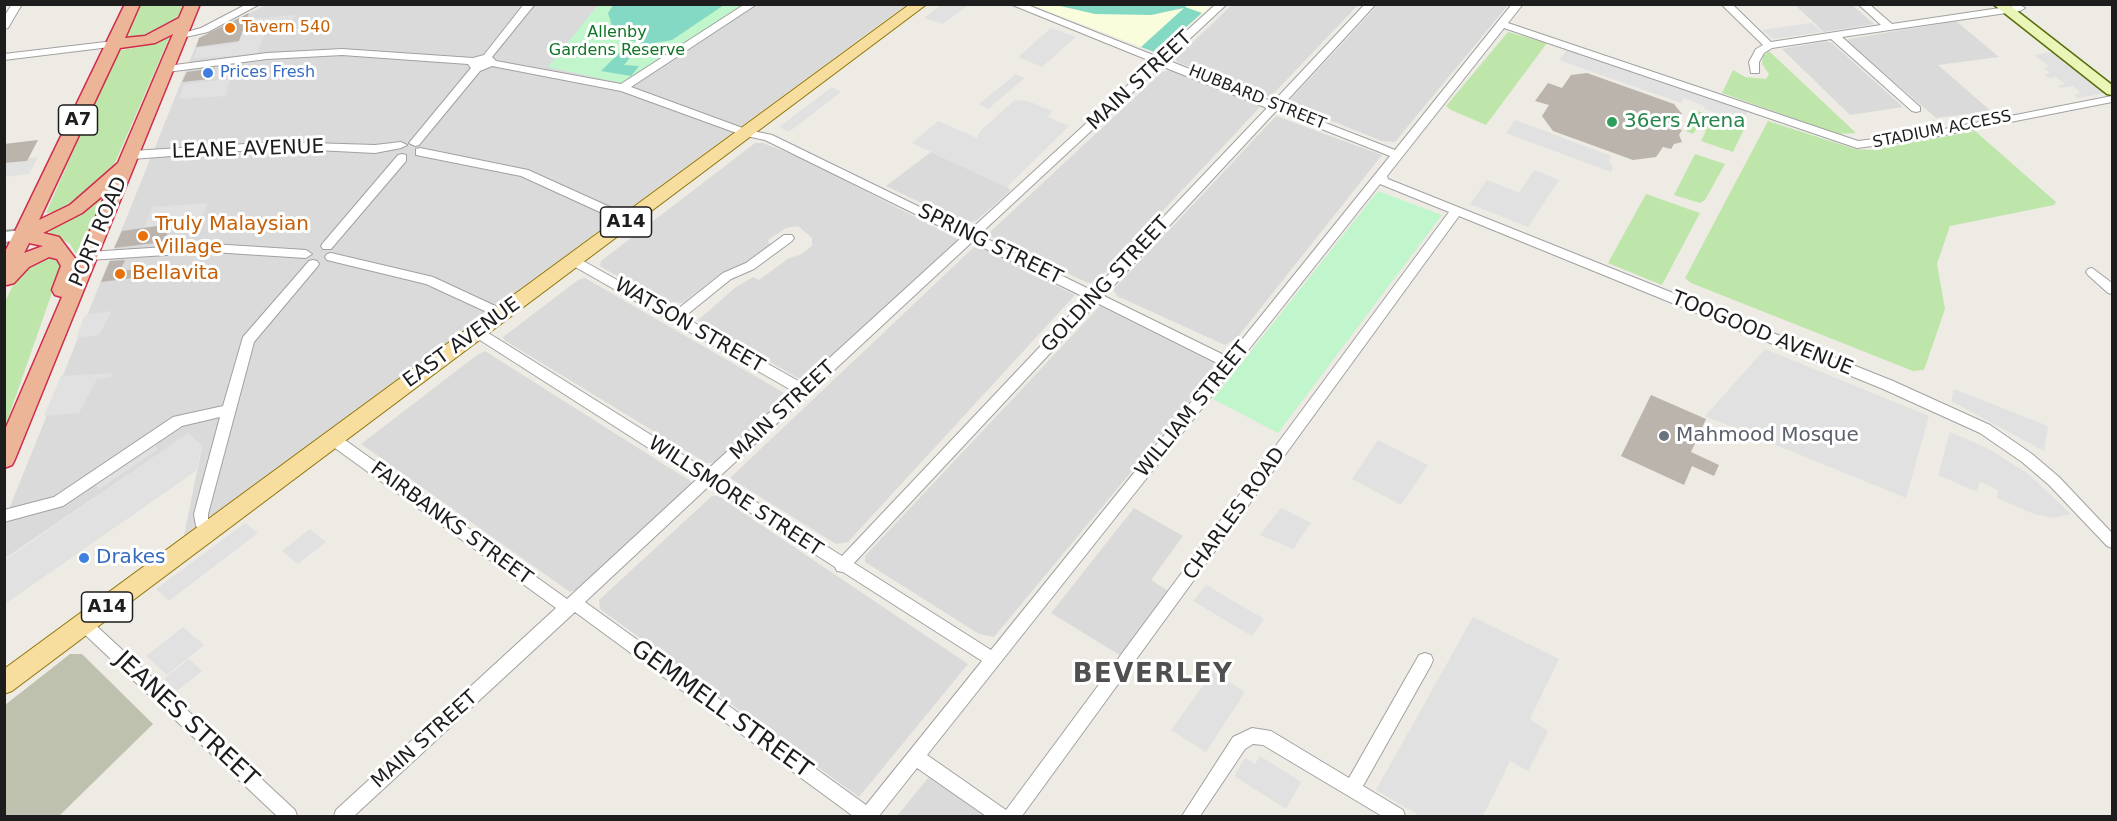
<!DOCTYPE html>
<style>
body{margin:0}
#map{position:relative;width:2117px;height:821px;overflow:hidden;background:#edebe3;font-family:"DejaVu Sans",sans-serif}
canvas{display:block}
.frame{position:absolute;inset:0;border:6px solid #1d1d1d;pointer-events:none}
</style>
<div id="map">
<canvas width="2117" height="821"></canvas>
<div class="frame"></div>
</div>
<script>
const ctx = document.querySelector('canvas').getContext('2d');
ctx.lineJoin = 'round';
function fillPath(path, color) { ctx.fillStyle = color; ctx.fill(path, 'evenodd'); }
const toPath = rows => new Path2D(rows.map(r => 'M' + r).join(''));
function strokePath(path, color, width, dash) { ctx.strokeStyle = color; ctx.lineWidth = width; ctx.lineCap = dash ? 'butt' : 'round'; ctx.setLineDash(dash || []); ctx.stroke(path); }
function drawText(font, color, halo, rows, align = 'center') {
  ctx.font = font + ' "DejaVu Sans",sans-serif'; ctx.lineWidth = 6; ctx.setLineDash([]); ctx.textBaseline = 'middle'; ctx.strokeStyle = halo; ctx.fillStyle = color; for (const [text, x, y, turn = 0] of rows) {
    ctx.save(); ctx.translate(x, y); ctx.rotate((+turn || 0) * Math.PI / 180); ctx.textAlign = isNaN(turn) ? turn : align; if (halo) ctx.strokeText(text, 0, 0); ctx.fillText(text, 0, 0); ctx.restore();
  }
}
fillPath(toPath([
 [266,5,906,5,184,536,202,446,188,434,4,559,5,519,199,38],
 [1232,5,1232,4,1358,5,1273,94,1268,96,1177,62,1175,59],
 [1378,5,1508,5,1395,142,1382,141,1287,103],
 [1795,5,1852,5,1874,24,1824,32],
 [1956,21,1999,57,1938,65,1991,111,1936,118,1848,42,1849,39],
 [1826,41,1832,43,1903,107,1850,115,1782,49],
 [1171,70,1259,104,1260,107,1096,282,1088,283,990,236,989,233,1162,72],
 [1276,116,1382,155,1237,338,1225,345,1117,296,1113,290],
 [755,143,763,143,806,160,959,240,810,378,803,381,698,320,736,287,753,277,759,280,789,258,800,255,812,246,812,238,798,226,786,228,768,240,770,246,751,262,723,272,683,303,659,301,600,266,601,261],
 [931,152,1007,187,1011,190,976,221,963,223,886,186],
 [974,247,982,248,1075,295,848,542,836,544,730,478],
 [585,278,786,394,784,400,716,463,706,463,504,340,503,337,578,280],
 [1100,306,1214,363,1215,371,994,637,979,634,865,562,865,556],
 [485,351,695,484,579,589,570,592,361,444,477,355],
 [712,496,718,496,968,664,859,797,600,609,599,600],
 [1134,508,1183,536,1151,580,1173,594,1126,659,1051,613],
 [932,773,990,816,897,816]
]), '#dbdada');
fillPath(toPath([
 [1032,5,1212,5,1159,52,1154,52]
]), '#f9fddc');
fillPath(toPath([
 [70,654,82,654,153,724,59,816,5,816,5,705]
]), '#bfc1af');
fillPath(toPath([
 [137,5,188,5,185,13,170,30,150,39,120,41],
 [1508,32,1547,43,1486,125,1451,110,1446,106],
 [171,34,114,165,103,181,50,223,55,212,46,213,117,51,139,47],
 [1769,51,1856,133,1838,134,1722,93,1733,70,1745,77,1766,79,1769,74,1762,64,1763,56],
 [1697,111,1745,127,1733,152,1701,141,1706,131,1697,128,1693,134,1686,131],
 [1768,121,1855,149,1872,150,1975,131,2056,202,2054,205,1950,226,1937,264,1945,309,1924,370,1913,371,1691,283,1685,278],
 [1695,154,1725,164,1705,200,1700,203,1674,195],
 [105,193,80,254,76,254,70,244,61,239,50,236,50,229],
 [1646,194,1700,213,1662,285,1608,263],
 [47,256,60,262,61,267,5,427,5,302,19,272]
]), '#bfe6aa');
fillPath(toPath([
 [598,5,744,5,625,84,548,67],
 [1378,191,1442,215,1278,433,1213,399]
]), '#c1f6cd');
fillPath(toPath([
 [614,4,724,4,724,5,672,40,648,44,628,40,612,26,608,13],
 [1056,5,1187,5,1185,7,1202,13,1159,51,1154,52,1141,47,1184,8,1151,15,1095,14],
 [621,51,634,53,624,65,639,66,631,76,601,71]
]), '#84d9c4');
fillPath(toPath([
 [942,4,969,4,969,5,942,24,924,18],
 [295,15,289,29,266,30,257,54,194,58,197,48,238,43,246,19],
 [1812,23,1822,32,1773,39,1762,30],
 [1051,28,1076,37,1042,67,1018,57],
 [1568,49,1748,111,1742,122,1704,109,1705,106,1684,98,1681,103,1559,60],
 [2051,52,2065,63,2058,65,2066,64,2105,93,2078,98,2074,95,2081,93,2073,86,2061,88,2058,86,2065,84,2056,77,2049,78,2044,75,2050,73,2044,68,2049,66,2034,55],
 [1016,74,1025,78,988,109,979,104],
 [230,79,226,96,179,99,184,84],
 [832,87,841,92,789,132,779,127],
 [1015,100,1028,101,1052,111,1048,117,1069,126,1007,187,912,143,938,121,977,138,980,131],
 [1515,120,1611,156,1609,160,1613,168,1611,172,1506,133],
 [38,157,29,174,5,177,4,161],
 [1534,170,1559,180,1528,227,1470,204,1487,180,1519,193],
 [208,203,202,217,194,219,193,224,145,227,152,207],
 [112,311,99,335,76,338,85,315],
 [1765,349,1929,416,1906,498,1705,416],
 [113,373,111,377,97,379,79,413,44,416,61,376],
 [1954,389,2048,426,2044,451,1951,401],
 [1950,432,1989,449,2027,473,2071,514,2054,518,2034,514,1997,498,1998,490,1980,482,1977,492,1938,475],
 [188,433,202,446,196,471,5,604,5,560],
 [1378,440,1428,465,1401,505,1352,479],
 [156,441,157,450,98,490,96,482],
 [1281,508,1311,523,1293,549,1260,535],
 [245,523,258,533,169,601,156,589],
 [310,529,326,542,298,564,282,551],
 [1206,585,1264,619,1252,636,1193,601],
 [1473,617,1559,659,1530,719,1548,731,1528,771,1510,761,1483,816,1420,816,1376,790],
 [183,627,204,645,167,675,146,656],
 [189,659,202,671,177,691,164,679],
 [1213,672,1245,692,1206,752,1171,730],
 [1260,756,1301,782,1286,809,1234,776,1245,758,1255,764]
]), '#e1e1e1');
fillPath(toPath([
 [249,13,239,41,196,47,199,38],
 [215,68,210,79,182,82,187,72],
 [1587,73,1674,104,1682,114,1674,127,1682,130,1679,135,1682,142,1674,144,1671,149,1663,147,1656,157,1633,160,1553,131,1542,116,1549,105,1535,101,1548,83,1562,88,1571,75],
 [38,140,27,161,4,163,4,144],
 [171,224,164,242,114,248,122,231],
 [125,260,120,271,138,269,133,278,101,282,110,261],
 [1651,395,1706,419,1691,452,1719,465,1714,476,1692,466,1684,485,1621,456]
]), '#bab4ac');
const minor = toPath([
 [12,4,22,4,8,28,4,29,4,17,12,4],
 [247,4,260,4,208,32,181,38,176,35,201,28,247,4],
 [524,4,535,4,492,57,496,61,621,84,745,4,757,4,631,87,748,130,772,135,969,231,1153,62,1010,4,1025,4,1158,57,1216,4,1227,4,1167,60,1273,102,1365,4,1376,4,1282,106,1395,150,1512,4,1523,4,1508,23,1858,141,1924,133,2112,96,2112,102,1924,139,1857,148,1504,28,1387,176,1388,179,1893,381,1990,425,2032,454,2059,477,2112,533,2112,548,2107,546,2049,485,2022,462,1980,433,1883,389,1459,216,1022,816,986,816,917,768,879,816,853,816,575,612,354,816,334,816,336,810,556,608,328,443,326,439,328,435,338,435,567,599,697,479,472,335,471,332,472,329,482,329,707,470,793,391,570,264,568,261,570,258,578,258,674,312,723,273,746,263,784,235,792,235,794,238,792,241,754,269,731,279,684,317,802,383,962,237,765,140,742,135,621,91,492,66,480,71,419,145,415,146,409,143,471,68,468,64,342,55,267,59,167,72,162,69,167,66,267,53,342,49,473,58,484,55,524,4],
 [1161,66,1267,108,1093,291,979,235,1161,66],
 [1276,111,1390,156,1228,357,1104,296,1276,111],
 [1380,184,1449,212,1006,810,927,755,1380,184],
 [972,242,1086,298,842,556,718,478,972,242],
 [1097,303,1221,365,991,650,854,563,1097,303],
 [709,486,835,567,837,571,843,572,982,661,866,805,585,602,709,486],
 [1721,4,1732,4,1771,42,1881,25,1858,4,1869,4,1892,24,2020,5,2025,8,2020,11,1842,37,1920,107,1920,111,1916,112,1912,111,1831,39,1772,48,1764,53,1759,62,1759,73,1751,73,1749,62,1756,49,1763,45,1721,4],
 [114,41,119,44,118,46,4,60,4,54,114,41],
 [278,142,375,145,401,142,407,145,401,148,375,153,278,148,132,159,126,155,132,151,278,142],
 [420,148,528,170,632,217,634,220,628,224,624,223,521,176,416,155,416,149,420,148],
 [402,154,406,155,406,161,331,249,323,249,321,246,323,243,398,155,402,154],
 [212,244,306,250,312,254,306,258,212,252,89,260,83,256,89,252,212,244],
 [331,253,433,277,506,311,508,314,502,319,426,284,327,260,325,257,327,254,331,253],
 [313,260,317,261,319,264,317,267,254,342,208,514,208,520,217,531,215,535,210,537,205,535,196,526,194,514,220,417,182,426,63,506,4,522,4,510,54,497,173,417,223,406,243,337,309,261,313,260],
 [2092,268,2112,283,2112,294,2108,293,2088,275,2086,272,2088,269,2092,268],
 [84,617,89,619,295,810,297,816,277,816,79,629,76,624,79,619,84,617],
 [1425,653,1431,655,1433,660,1431,665,1363,786,1403,810,1405,816,1382,816,1263,745,1253,744,1245,749,1200,816,1182,816,1233,737,1252,728,1271,731,1349,778,1419,655,1425,653]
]);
const tertiary = toPath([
 [24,230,29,231,31,235,29,239,4,242,4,232,24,230]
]);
const secondary = toPath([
 [1993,4,2008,4,2112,85,2112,95,2107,94,1993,4]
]);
const primary = toPath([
 [910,4,927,4,12,691,4,694,4,669,910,4]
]);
const trunk = toPath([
 [125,4,140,4,125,38,145,36,179,18,185,4,200,4,15,459,12,465,4,468,4,432,62,297,55,295,52,290,61,266,57,259,49,257,29,267,14,283,7,285,4,284,4,254,125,4],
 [173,34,118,163,70,205,39,220,120,48,155,43,173,34],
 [106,193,77,261,59,237,43,233,82,213,106,193],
 [29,243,43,246,24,253,29,243]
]);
strokePath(minor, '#a1a1a1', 2);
strokePath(tertiary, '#a1a1a1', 4);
strokePath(secondary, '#556d0a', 3);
strokePath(primary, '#8e7407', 2);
strokePath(trunk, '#cf2c4d', 3);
fillPath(minor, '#fff');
fillPath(tertiary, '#fff');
fillPath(secondary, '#eaf6b8');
fillPath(primary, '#f7dd9e');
fillPath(trunk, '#ecb598');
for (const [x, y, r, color] of [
 [230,28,6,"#e8710a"],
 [208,73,6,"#3f7fe0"],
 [1612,122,6,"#2e9e5b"],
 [143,236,6,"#e8710a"],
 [120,274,6,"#e8710a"],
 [1664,436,6,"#6b7280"],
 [84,558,6,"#3f7fe0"]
]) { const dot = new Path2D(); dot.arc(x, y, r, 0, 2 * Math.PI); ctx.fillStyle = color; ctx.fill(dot); strokePath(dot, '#fff', 2); }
drawText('16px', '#c56008', '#fff', [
 ["Tavern 540",242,28]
], 'left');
drawText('16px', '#107527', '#fff', [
 ["Allenby",617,33],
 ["Gardens Reserve",617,51]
]);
drawText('16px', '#366cbe', '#fff', [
 ["Prices Fresh",220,73]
], 'left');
drawText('16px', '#1d1d1d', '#fff', [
 ["HUBBARD STREET",1257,98,22],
 ["STADIUM ACCESS",1942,130,-11]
]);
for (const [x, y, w] of [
 [78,120,39],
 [626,222,51],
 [107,607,51]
]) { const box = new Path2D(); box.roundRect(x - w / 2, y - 15, w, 30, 4.5); ctx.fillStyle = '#fff'; ctx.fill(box); strokePath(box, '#1d1d1d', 1.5); }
drawText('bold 18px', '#1d1d1d', null, [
 ["A7",78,120],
 ["A14",626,222],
 ["A14",107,607]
]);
drawText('20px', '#1d1d1d', '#fff', [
 ["MAIN STREET",1140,81,-43],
 ["LEANE AVENUE",248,150,-2],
 ["PORT ROAD",99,232,-67],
 ["SPRING STREET",990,245,26],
 ["GOLDING STREET",1106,285,-47],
 ["WATSON STREET",689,326,30],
 ["TOOGOOD AVENUE",1762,334,22],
 ["EAST AVENUE",462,343,-36],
 ["WILLIAM STREET",1193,410,-51],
 ["MAIN STREET",783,411,-43],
 ["WILLSMORE STREET",735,497,33],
 ["CHARLES ROAD",1235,514,-54],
 ["FAIRBANKS STREET",451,524,36],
 ["MAIN STREET",425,740,-42]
]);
drawText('20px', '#27864d', '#fff', [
 ["36ers Arena",1624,122]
], 'left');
drawText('20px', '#c56008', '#fff', [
 ["Truly Malaysian",155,225],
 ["Village",155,248],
 ["Bellavita",132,274]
], 'left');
drawText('20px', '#5b616d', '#fff', [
 ["Mahmood Mosque",1676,436]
], 'left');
drawText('20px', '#366cbe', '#fff', [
 ["Drakes",96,558]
], 'left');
drawText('24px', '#1d1d1d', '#fff', [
 ["GEMMELL STREET",721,710,36],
 ["JEANES STREET",186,720,43]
]);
ctx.letterSpacing = '1.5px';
drawText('bold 26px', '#505050', '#fff', [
 ["BEVERLEY",1153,675]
]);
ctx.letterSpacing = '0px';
</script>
